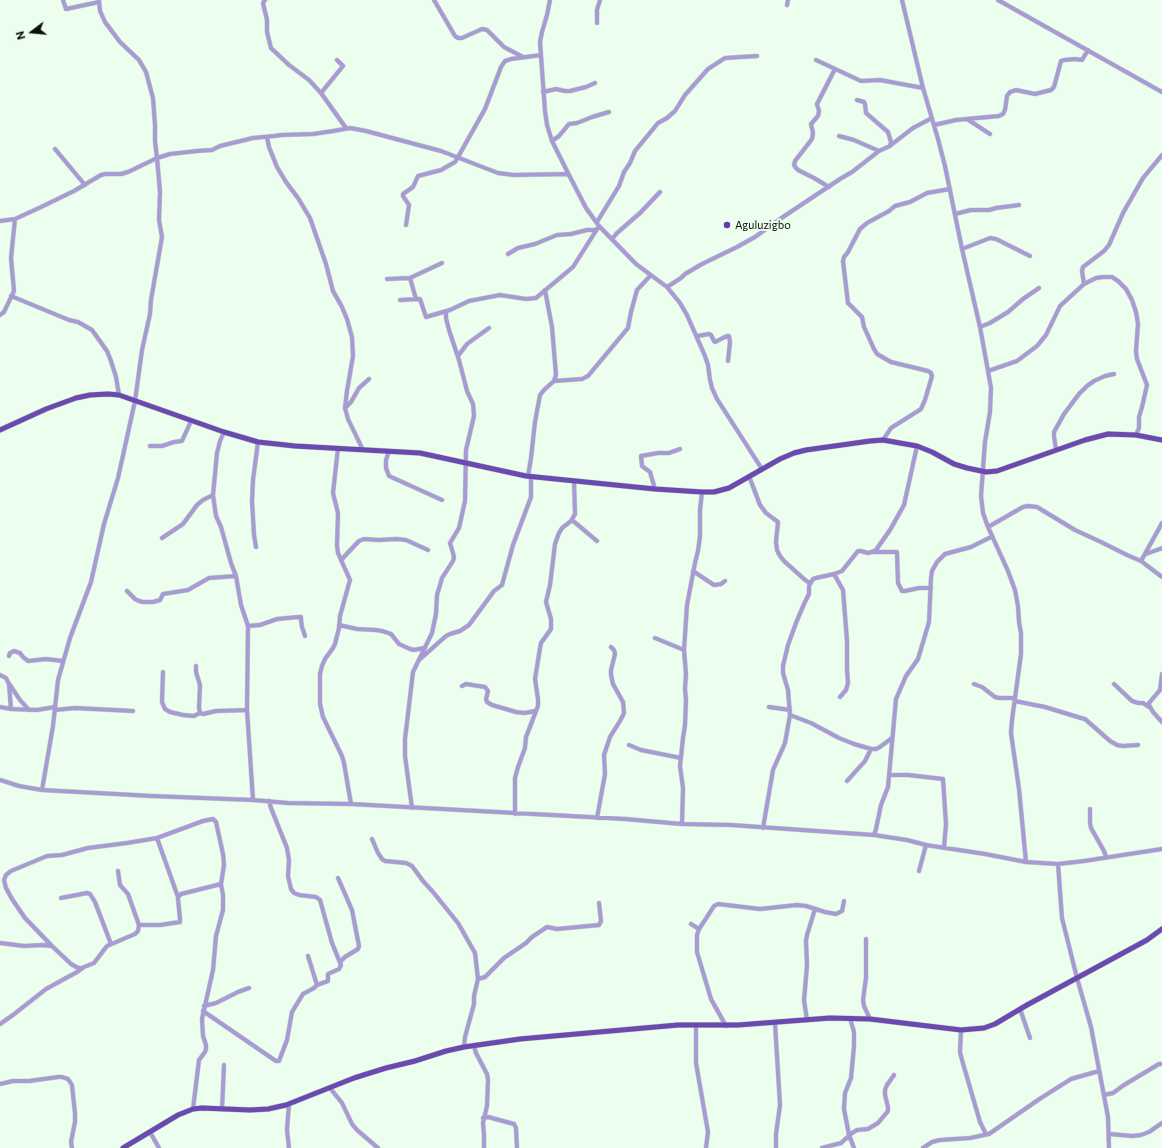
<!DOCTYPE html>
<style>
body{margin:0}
#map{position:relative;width:1162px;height:1148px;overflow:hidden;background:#ecfeee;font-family:Commissioner,sans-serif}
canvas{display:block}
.north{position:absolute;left:12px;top:12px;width:40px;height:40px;-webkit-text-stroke:3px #ecfeee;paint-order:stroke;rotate:254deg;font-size:11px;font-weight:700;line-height:16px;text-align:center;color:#0a100b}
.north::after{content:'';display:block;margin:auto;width:14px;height:18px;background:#0a100b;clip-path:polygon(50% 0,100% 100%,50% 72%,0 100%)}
</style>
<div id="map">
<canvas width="1162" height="1148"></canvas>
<div class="north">N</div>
</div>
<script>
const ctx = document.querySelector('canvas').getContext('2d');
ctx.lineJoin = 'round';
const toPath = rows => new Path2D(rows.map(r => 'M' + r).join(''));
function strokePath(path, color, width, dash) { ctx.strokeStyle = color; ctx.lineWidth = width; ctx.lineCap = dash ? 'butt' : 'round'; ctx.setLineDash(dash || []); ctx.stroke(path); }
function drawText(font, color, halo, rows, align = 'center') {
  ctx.font = font + ' Commissioner,sans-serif'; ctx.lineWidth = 4; ctx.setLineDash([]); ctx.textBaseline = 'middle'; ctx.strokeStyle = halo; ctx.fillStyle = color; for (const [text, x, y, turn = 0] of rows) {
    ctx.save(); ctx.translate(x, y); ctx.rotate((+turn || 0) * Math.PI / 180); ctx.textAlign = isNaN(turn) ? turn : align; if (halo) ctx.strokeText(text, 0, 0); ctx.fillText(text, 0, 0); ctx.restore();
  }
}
const minor = toPath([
 [63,0,66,9,99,2],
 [265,0,263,3,267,20,267,32,271,48,289,65,309,80,321,93,346,128],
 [434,0,455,36,458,38,462,38,482,29,487,30,504,47,523,57],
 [550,0,547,15,542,32,540,42,545,111,547,125,552,141,569,175],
 [902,0,923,88,938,139,945,166,962,249,980,327,988,371,991,388,990,412,985,442,981,496,983,513,988,527,1008,571,1015,590,1018,606,1019,622,1021,633,1021,654,1012,720,1011,733,1019,789,1026,862],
 [998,0,1162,92],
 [787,5,788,0],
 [597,23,597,10,600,0],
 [816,60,861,81,880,80,923,88],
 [543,92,556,89,565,91,570,91,586,87,595,83],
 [321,93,343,66,337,60],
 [967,119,990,134],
 [934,125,956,120,999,116,1003,114,1005,110,1007,96,1010,92,1016,90,1035,94,1051,90,1054,87,1061,61,1064,60,1075,59,1082,60,1088,50],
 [839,136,854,140,879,151],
 [267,137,269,147,277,167,286,182,298,198,310,218,326,264,333,291,342,307,347,319,352,337,353,356,347,391,345,408,348,419,363,450],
 [552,141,559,136,569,124,577,123,592,117,609,112],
 [891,145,913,128,932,118],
 [55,149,85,185],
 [829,187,814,178,798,170,796,168,794,165,795,161,812,139,813,133,811,124,818,116,819,111,817,104,835,69],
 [955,214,971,210,989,210,996,208,1019,205],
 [0,221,15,219,39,208,74,191,101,175,105,174,121,174,128,172,157,158,155,141,155,125,153,98,146,72,139,60,120,42,105,22,100,11,99,0],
 [597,222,619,186,624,172,630,163,635,151,658,123,667,118,675,111,685,95,708,69,725,58,757,56],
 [406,225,409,205,403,196,403,194,413,187,418,176,441,170,455,162,458,157,485,109,501,67,505,61,511,59,541,55],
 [612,239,617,233,640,213,660,192],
 [962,249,985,240,990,238,996,239,1030,256],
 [508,254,518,248,535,244,557,235,571,234,587,230,595,230],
 [410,278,416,299],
 [387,279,410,278,442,263],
 [1084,284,1082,271,1083,267,1104,251,1109,245,1123,213,1143,178,1162,155],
 [667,287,681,278,685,274,702,264,737,247,755,237,780,219,840,179,852,172,879,151,890,146,891,142,888,132,866,113,865,104,864,102,857,100],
 [11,296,69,320,78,322,92,330,107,351,111,361,116,377,119,395],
 [400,300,420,299,426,317,450,310,469,301,500,295,526,299,536,298,573,267,599,226],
 [0,315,4,312,14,291,11,258,15,219],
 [980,327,990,323,1008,312,1023,299,1039,288],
 [697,336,709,334,711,335,714,341,715,342,727,336,729,336,730,342,728,361],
 [458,356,467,344,489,328],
 [988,371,1017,361,1037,346,1046,335,1060,306,1084,284,1096,278,1103,277,1112,277,1118,281,1126,289,1132,300,1136,312,1138,324,1136,351,1137,359,1147,385,1142,407,1139,417,1139,428,1136,435],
 [554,381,582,379,588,376,628,328,631,312,637,290,651,275],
 [345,408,351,402,359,388,369,379],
 [224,432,220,441,217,453,213,495,216,516,221,527,231,563,236,576,241,605,248,626,247,710,253,800],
 [883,440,891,428,918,411,921,409,925,400,932,376,931,373,928,371,891,362,877,354,874,349,864,327,862,317,848,303,843,261,844,257,848,252,860,229,867,223,889,211,895,206,910,202,927,193,950,189],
 [150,446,162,446,174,442,182,441,191,421],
 [338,448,333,493,338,513,337,546,338,553,350,580,340,616,339,628,335,644,333,648,325,659,322,666,320,674,320,704,323,717,342,756,344,763,351,804],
 [1056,450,1054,436,1054,432,1064,414,1079,394,1087,386,1094,381,1105,376,1114,374],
 [389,451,386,460,386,468,389,476,442,500],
 [528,476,531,458,535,422,540,395,545,389,554,381,556,375,552,327,545,290],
 [749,476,760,505,766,513,778,522,776,542,777,550,780,556,784,561,804,579,808,582,811,582],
 [655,489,650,472,642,466,641,456,658,453,669,453,680,449],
 [572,520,597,541],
 [988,527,1023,507,1028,506,1037,507,1075,530,1101,542,1127,555,1141,561,1162,577],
 [162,538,183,524,197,505,203,500,213,495],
 [256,547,254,535,252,501,253,480,258,442],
 [873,552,897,552,898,583,902,591,905,591,919,588,931,588],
 [1146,554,1162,548],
 [341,560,359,541,364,539,378,540,397,539,406,540,428,550],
 [1141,561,1162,523],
 [693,571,714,585,721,584,725,581],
 [834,574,843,590,847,641,847,669,848,683,846,690,840,697],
 [127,591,135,599,139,601,143,602,153,602,160,600,163,594,188,590,209,578,236,576],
 [339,625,357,629,376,630,382,631,391,634,399,644,410,649,414,650,424,648],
 [248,626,260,625,277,619,299,617,301,617,301,620,302,627,305,636],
 [655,638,684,650],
 [9,656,10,653,14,651,20,653,23,657,28,661,46,659,63,661],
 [419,660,446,636,450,634,460,631,469,625,494,591,502,585,513,545,531,497,531,477],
 [196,666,196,672,200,685,199,708,200,713,203,714,216,711,247,710],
 [163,672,162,702,165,709,170,712,183,715,194,716,200,713],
 [1162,674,1160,690,1149,703,1149,705,1153,712,1162,722],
 [0,675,6,678,9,684,11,709],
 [974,684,982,687,995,697,999,698,1015,698],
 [1114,684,1132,701,1138,703,1143,703,1149,707],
 [10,685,20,700,29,710],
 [462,686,466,684,485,687,488,691,486,699,487,702,492,705,516,712,525,713,535,711],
 [1015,701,1045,707,1081,718,1085,719,1110,741,1117,745,1123,746,1138,745],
 [0,707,11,709,37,710,55,707],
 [769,707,790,710],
 [55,710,75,708,133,711],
 [790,715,811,723,839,738,854,744,871,749,876,749,880,747,892,738],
 [629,745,641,750,681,758],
 [889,775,908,775,943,779,946,824,944,848],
 [0,780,19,786,42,790,152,796,253,800,288,803,351,804,625,819,682,824,731,825,874,835,907,840,926,845,985,854,1026,862,1058,864,1084,861,1162,849],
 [847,781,865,761,871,749],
 [42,790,53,726,58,680,70,638,91,582,104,524,118,478,135,401,142,350,150,314,151,300,162,237,159,220,160,192,157,158,170,154,197,151,212,150,220,146,253,138,274,136,281,135,313,134,333,131,350,128,366,131,441,151,498,173,514,175,565,174,569,175,586,208,599,226,636,264,667,287,680,303,687,315,705,356,708,365,710,380,712,388,717,399,762,469],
 [269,801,271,808,287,848,289,860,288,876,291,889,294,893,299,895,316,897,320,900,332,943,341,965,339,969,328,974,328,981,317,985],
 [412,808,405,756,405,739,413,672,432,633,436,614,437,595,440,585,442,578,453,561,454,557,453,553,450,543,459,528,465,501,466,450,474,416,473,404,467,391,459,360,449,330,446,318,446,311],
 [1090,809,1090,823,1091,828,1104,851,1106,857],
 [515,814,515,778,518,767,525,748,526,737,538,706,538,699,535,679,540,648,541,643,551,629,551,619,546,602,550,585,555,544,559,533,562,528,571,521,575,514,574,481],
 [597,818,605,774,604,755,610,737,620,721,624,713,623,702,613,684,611,675,611,670,615,654,614,650,611,647],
 [682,824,683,788,680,766,683,738,685,725,686,700,685,689,686,674,684,650,687,605,695,563,698,551,700,536,700,510,702,492],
 [763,828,773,770,785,743,790,715,788,690,783,673,783,666,788,645,796,623,804,604,809,594,809,586,813,579,816,578,834,574,842,571,858,551,860,551,869,553,876,550,890,530,904,505,917,446],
 [874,835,876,829,881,805,888,787,896,699,906,676,918,659,929,622,931,578,932,571,937,562,945,554,971,547,991,537],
 [157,838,178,897],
 [372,839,378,853,382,859,385,861,406,863,412,866,423,881,433,892,458,923,475,953,478,979,474,996,474,1004,465,1037,464,1047],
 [1058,864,1062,918,1077,978,1091,1027,1108,1117,1109,1148],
 [118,871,120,885,128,894,139,925],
 [919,871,926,845],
 [338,878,352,910,359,946,358,949,345,957,340,962],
 [61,898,87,893,90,894,95,902,111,944],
 [691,924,699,929],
 [866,939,866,978,863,1000,864,1006,870,1019],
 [0,943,24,946,43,945,51,946],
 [81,968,78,968,71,964,52,946,25,918,12,899,6,888,4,880,6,875,11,871,47,856,62,855,88,848,127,843,157,838,203,821,213,819,216,822,223,854,224,865,221,884,223,895,223,910,216,936,213,970,202,1019,203,1036,206,1045,206,1049,205,1052,199,1060,193,1109],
 [478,979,485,977,504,958,526,943,532,937,547,927,557,929,599,925,601,921,599,903],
 [204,1006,216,1003,238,992,249,988],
 [1020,1009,1030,1038],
 [203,1011,273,1059,276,1061,279,1061,287,1040,292,1012,303,994,314,988,317,985,308,956],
 [850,1018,854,1032,854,1046,851,1078,845,1093,844,1109,849,1135,854,1148],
 [807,1020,804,1000,807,966,806,941,807,935,815,909],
 [775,1023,780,1105,776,1134,776,1148],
 [0,1024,13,1015,46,989,77,972,84,967,94,963,107,946,135,934,138,931,139,925,160,925,180,922,180,919,178,899,178,897,181,894,221,884],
 [696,1025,696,1063,708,1132,706,1148],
 [726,1026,711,999,697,952,697,935,699,929,705,920,714,906,718,904,760,909,797,905,806,906,825,912,836,914,842,911,844,901],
 [961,1030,960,1052,962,1060,980,1122,986,1134],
 [474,1046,476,1053,487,1074,488,1080,487,1106,483,1123,484,1135,484,1148],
 [0,1084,13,1081,29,1081,58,1077,62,1077,68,1079,72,1085,75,1113,75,1122,71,1142,72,1148],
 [330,1088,342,1103,352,1124,357,1130,378,1148],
 [1104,1095,1113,1093,1124,1085,1159,1064,1162,1064],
 [289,1104,287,1130,289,1148],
 [222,1109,224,1065],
 [483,1118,488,1117,514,1124,516,1128,517,1148],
 [150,1132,159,1148],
 [1109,1134,1133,1136,1141,1135,1149,1132,1162,1123],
 [822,1148,841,1143,852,1133,857,1130,868,1129,878,1123,888,1111,888,1107,885,1095,885,1090,887,1085,894,1075],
 [923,1148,932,1142,940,1140,970,1138,989,1134,1038,1100,1071,1079,1099,1071]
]);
const major = toPath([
 [0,430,46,409,76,398,90,395,108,394,119,395,224,432,258,442,295,446,420,453,526,476,655,489,702,492,714,492,729,488,780,459,794,453,806,450,870,441,883,440,917,446,932,452,954,464,967,468,986,472,997,471,1085,440,1108,434,1136,435,1162,440],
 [123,1148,178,1115,193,1109,202,1108,250,1110,268,1109,286,1105,354,1078,386,1068,415,1061,446,1051,464,1047,520,1039,678,1025,738,1025,830,1018,870,1019,961,1030,984,1028,995,1024,1027,1005,1147,940,1162,929]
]);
strokePath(minor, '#c8d8ca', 5);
strokePath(major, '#c8d8ca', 6);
strokePath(minor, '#a89bd4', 4);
strokePath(major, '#6a49b0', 5);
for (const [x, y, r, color] of [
 [727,225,4,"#643ab1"]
]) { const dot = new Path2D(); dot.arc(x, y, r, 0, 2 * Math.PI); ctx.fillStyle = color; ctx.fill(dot); strokePath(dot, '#ecfeee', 1.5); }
drawText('11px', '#0a100b', '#ecfeee', [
 ["Aguluzigbo",735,225]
], 'left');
</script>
